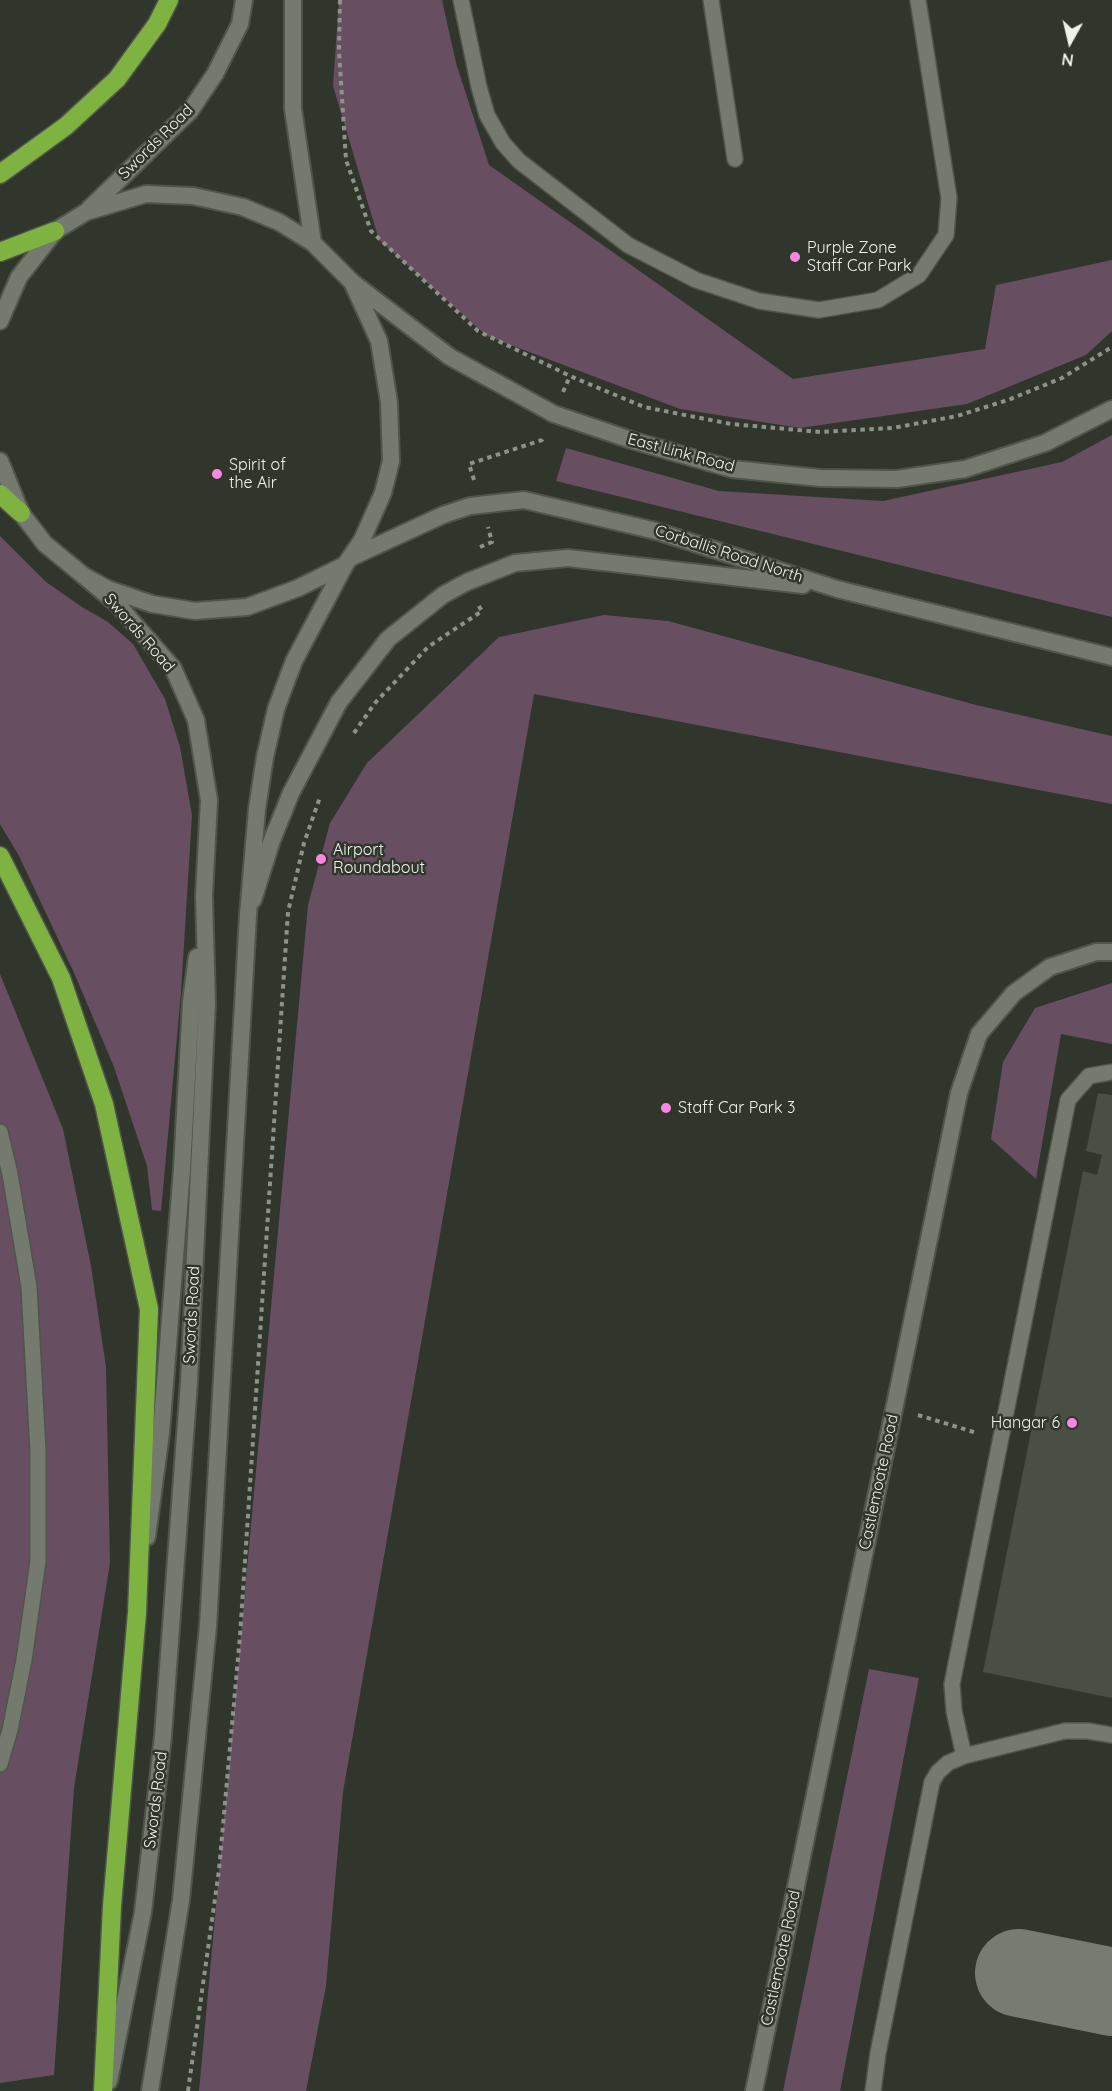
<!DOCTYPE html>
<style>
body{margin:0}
#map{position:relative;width:1112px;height:2091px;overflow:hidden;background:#30362b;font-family:Quicksand,sans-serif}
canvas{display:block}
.north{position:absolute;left:1040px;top:12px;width:60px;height:60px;-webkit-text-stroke:4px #30362b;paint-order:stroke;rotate:188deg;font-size:16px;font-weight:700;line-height:24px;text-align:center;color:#eff3ec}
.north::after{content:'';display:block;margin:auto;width:21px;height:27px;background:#eff3ec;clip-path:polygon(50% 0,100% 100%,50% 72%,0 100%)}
</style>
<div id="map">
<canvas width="1112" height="2091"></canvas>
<div class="north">N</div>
</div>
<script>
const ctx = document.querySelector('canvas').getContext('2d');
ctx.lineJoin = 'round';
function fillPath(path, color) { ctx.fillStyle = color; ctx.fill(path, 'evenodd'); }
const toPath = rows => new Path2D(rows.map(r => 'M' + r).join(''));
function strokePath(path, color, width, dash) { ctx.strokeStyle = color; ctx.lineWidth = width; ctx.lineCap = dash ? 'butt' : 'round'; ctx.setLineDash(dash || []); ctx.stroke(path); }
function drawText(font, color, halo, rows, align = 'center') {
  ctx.font = font + ' Quicksand,sans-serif'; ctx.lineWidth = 5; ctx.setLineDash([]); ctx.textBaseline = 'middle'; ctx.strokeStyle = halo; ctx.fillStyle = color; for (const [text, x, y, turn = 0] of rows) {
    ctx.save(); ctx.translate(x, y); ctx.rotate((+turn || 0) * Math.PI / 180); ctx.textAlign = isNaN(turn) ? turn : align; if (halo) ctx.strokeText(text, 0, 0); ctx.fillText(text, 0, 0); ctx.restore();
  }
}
fillPath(toPath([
 [339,0,442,0,456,63,489,165,793,379,985,349,996,285,1112,260,1112,331,1086,355,967,404,800,428,680,409,487,336,379,240,333,86],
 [1112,435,1112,617,556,481,566,448,719,491,883,501,1062,462],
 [0,536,46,582,82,607,108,622,133,644,165,699,180,747,192,815,181,993,161,1211,152,1210,147,1166,114,1067,75,975,19,856,0,824],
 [604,615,668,621,976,705,1112,736,1112,804,534,694,343,1792,326,1986,306,2091,199,2091,308,905,330,823,367,763,499,637],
 [0,974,63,1129,91,1266,106,1367,110,1563,74,1788,54,2075,0,2083],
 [1112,983,1112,1044,1061,1034,1036,1179,991,1139,1003,1062,1035,1008],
 [869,1669,919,1678,840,2091,783,2091]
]), '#674e61');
strokePath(toPath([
 [1019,1973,1112,1992]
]), '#767c72', 88);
fillPath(toPath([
 [1098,1093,1112,1095,1112,1698,983,1672,1083,1171,1097,1175,1102,1155,1086,1151]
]), '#494f43');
const service = toPath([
 [461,0,479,87,487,115,503,143,519,161,628,245,696,280,759,301,819,310,878,300,919,275,946,235,949,198,918,0],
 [711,0,735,159],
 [0,1132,10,1174,29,1287,38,1451,38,1561,24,1660,10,1730,0,1764],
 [964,1756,1065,1731,1088,1731,1112,1735],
 [873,2091,878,2053,932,1782,938,1772,948,1763,964,1756,954,1711,952,1684,1068,1100,1089,1076,1112,1072]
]);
const minor = toPath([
 [352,282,450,357,554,414,631,440,732,469,820,478,897,479,965,469,1045,443,1112,409],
 [350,558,443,515,470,506,524,500,656,531,837,589,1112,657],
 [253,900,272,840,291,793,339,702,388,639,443,595,467,582,515,563,568,558,803,585],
 [754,2091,959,1093,979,1034,1014,993,1050,967,1096,952,1112,952]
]);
const secondary = toPath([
 [293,0,293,109,313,243],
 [89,209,190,111,215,74,240,24,244,0],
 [0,321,19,277,55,231,86,212,146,194,193,196,243,207,279,222,313,243,352,282,379,341,389,402,391,461,383,493,362,540,345,565,294,661,276,709,265,757,257,809,248,915,208,1626,181,1900,150,2091],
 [0,461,21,513,45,544,84,576,108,589,152,604,195,611,247,607,298,588,345,565],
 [84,576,116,603,173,668,196,720,209,800,204,896,207,1003,189,1382,163,1736,143,1912,109,2081],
 [147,1537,161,1433,182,1169,191,1002,197,957]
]);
const motorway = toPath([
 [0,174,66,126,117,79,157,24,169,0],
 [0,252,55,231],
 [0,494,21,513],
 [0,856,61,978,104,1104,149,1309,137,1613,112,1906,103,2091]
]);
strokePath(service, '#50554b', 18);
strokePath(minor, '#50554b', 20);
strokePath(secondary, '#50554b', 20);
strokePath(motorway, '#50554b', 21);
strokePath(toPath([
 [340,0,339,51,346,160,371,231,478,331,570,376,644,407,731,424,820,432,893,428,957,416,1008,400,1062,378,1112,347],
 [563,392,570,376],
 [474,480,469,464,542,440,544,437],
 [480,547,492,542,488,527],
 [354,733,375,703,428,647,482,611,477,603],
 [918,1415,977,1433],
 [188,2091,219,1870,240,1636,288,912,304,843,320,797]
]), '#8e938a', 4, [4.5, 4.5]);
strokePath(service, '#747b6e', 15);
strokePath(minor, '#747b6e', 16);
strokePath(secondary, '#747b6e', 16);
strokePath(motorway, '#7eb342', 18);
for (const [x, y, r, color] of [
 [795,257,6,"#fc86e3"],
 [217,474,6,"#fc86e3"],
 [321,859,6,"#fc86e3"],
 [666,1108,6,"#fc86e3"],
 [1072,1423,6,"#fc86e3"]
]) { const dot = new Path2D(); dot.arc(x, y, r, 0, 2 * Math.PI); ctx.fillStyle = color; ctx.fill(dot); strokePath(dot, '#30362b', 2); }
drawText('16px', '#eff3ec', '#30362b', [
 ["Swords Road",156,142,-45],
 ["East Link Road",681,453,15],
 ["Corballis Road North",729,554,18],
 ["Swords Road",139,633,49],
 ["Swords Road",192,1315,-87],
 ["Castlemoate Road",879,1482,-78],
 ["Swords Road",156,1800,-83],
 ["Castlemoate Road",781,1958,-78]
]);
drawText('16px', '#eff3ec', '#30362b', [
 ["Purple Zone",807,248],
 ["Staff Car Park",807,266],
 ["Spirit of",229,465],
 ["the Air",229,483],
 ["Airport",333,850],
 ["Roundabout",333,868],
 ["Staff Car Park 3",678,1108],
 ["Hangar 6",1060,1423,"right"]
], 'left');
</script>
